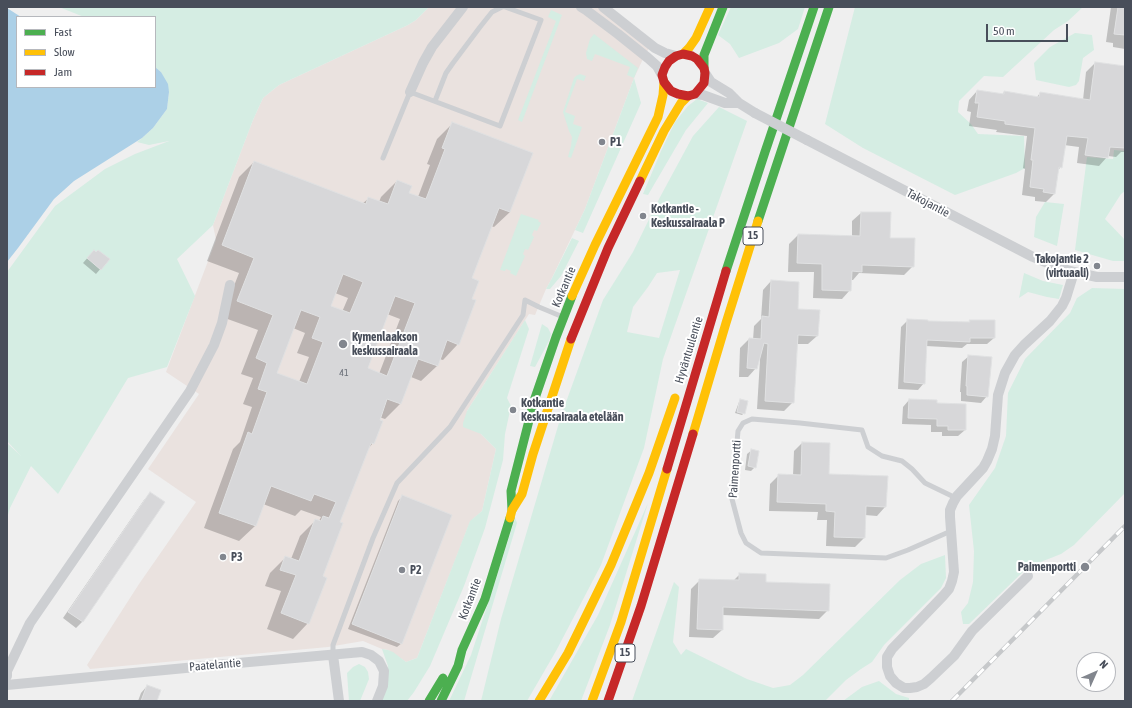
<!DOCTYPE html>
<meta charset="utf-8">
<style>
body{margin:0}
#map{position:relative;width:1132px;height:708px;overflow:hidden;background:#efefef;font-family:"Asap Condensed",sans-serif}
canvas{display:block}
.frame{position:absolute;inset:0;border:8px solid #484e5a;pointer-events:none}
.legend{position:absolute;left:16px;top:16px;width:140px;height:72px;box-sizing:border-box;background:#fff;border:1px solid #b6b8bd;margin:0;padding:5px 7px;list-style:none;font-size:12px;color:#484e5a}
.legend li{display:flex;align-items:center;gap:8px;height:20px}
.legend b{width:20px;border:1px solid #b6b8bd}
.north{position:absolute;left:1076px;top:652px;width:40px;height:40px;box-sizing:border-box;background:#fff;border:1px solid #b6b8bd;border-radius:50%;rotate:45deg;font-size:11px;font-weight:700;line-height:16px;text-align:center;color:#484e5a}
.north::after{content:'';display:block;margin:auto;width:14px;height:18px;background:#82868e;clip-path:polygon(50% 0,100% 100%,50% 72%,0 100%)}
.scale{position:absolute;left:986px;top:24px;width:82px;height:18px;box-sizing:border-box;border:2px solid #484e5a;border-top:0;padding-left:5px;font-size:12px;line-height:14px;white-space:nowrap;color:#484e5a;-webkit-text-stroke:3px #fff;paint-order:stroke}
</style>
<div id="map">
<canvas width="1132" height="708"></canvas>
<div class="frame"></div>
<ul class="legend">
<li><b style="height:5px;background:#4caf50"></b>Fast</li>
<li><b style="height:5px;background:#ffc107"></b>Slow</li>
<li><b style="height:5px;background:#c62828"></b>Jam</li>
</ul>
<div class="north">N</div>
<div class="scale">50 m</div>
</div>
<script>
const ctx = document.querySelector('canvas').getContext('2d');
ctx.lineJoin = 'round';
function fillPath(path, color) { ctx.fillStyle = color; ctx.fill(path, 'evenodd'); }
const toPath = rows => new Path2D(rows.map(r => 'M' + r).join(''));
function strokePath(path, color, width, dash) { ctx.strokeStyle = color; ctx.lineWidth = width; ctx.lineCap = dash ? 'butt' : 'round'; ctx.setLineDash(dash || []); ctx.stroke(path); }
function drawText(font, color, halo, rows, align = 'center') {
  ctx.font = font + ' "Asap Condensed",sans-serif'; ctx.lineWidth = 4; ctx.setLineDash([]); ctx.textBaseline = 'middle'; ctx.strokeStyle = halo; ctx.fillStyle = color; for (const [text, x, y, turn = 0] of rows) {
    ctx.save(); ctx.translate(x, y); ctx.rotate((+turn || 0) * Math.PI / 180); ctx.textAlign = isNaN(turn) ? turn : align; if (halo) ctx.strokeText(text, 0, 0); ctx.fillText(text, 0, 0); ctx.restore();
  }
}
fillPath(toPath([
 [429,7,610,7,653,41,643,59,634,78,585,209,551,280,546,289,535,315,529,314,467,411,481,434,496,449,482,511,470,522,417,658,406,662,388,650,382,649,363,641,328,647,90,669,87,665,139,584,196,502,148,469,199,394,166,372,216,240,213,225,253,120,263,98,279,85,408,25,416,20]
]), '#eae2df');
fillPath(toPath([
 [59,7,429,7,416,20,408,25,279,85,263,98,253,120,213,225,177,259,195,296,167,367,128,378,58,494,31,466,10,508,7,518,7,443,21,456,7,441,7,272,55,206,105,169,135,154,169,141,149,145,137,142,142,138,153,128,167,109,169,92,161,72,155,67,155,17,84,17],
 [731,7,805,7,798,29,779,43,739,58,730,44,718,35],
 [855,7,1083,7,1068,21,1054,30,1003,77,984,76,959,101,958,112,971,124,978,134,1024,136,1025,168,1016,173,955,195,863,148,825,124],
 [551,10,562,15,522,122,518,120,556,21,548,17],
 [1075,33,1092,35,1094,50,1083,58,1079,81,1076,85,1069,87,1036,80,1034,63,1050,47],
 [594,34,638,68,634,78,641,103,583,233,575,230,585,209,634,78,627,75,630,67,595,54,592,61,587,59,586,53,590,39],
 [580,74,586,76,584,81,577,79,565,112,575,116,573,124,582,127,571,158,568,157,571,146,572,137,569,131,563,112,574,78,576,76],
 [697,99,708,103,686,130,648,195,643,194,661,151,675,122,688,106],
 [719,107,747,121,663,359,644,448,601,565,556,651,527,701,481,701,501,619,561,416,603,300,633,252,659,199,693,136],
 [680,270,659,338,627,332,633,307,648,287,657,273],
 [1114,150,1125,151,1125,191,1121,194,1105,219,1125,240,1125,261,1113,261,1075,250,1087,157,1113,159],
 [1045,202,1064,204,1057,246,1034,237,1036,217],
 [521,214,539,220,538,221,541,223,537,231,534,230,532,235,534,237,528,250,525,249,523,254,525,256,516,276,510,273,511,271,506,269,505,271,500,270],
 [572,238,579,241,561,276,550,289,546,289,552,278],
 [1024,273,1043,281,1063,285,1059,299,1047,297,1028,292,1019,298],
 [1092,288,1125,289,1125,493,1074,545,1061,554,1028,567,969,624,963,624,961,612,968,603,973,582,974,551,969,505,995,468,1006,436,1008,393,1025,359,1070,313,1077,298],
 [525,320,529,329,507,398,511,406,505,434,503,460,485,528,464,586,430,666,414,692,407,701,381,701,387,686,388,666,382,649,388,650,393,652,406,662,417,658,470,521,482,511,496,449,481,434,463,427,463,423,467,411],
 [542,324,548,328,551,334,549,341,535,367,530,366],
 [648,503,610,625,581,701,549,701,598,615],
 [515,518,517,523,464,701,449,701,471,655,497,576],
 [945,555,946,578,941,588,884,645,872,662,861,669,846,680,825,701,632,701,674,582,679,587,673,642,681,655,686,649,747,679,773,688,790,685,803,675,900,580,921,564],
 [359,664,365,667,368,672,369,679,360,701,349,701,347,673,353,667],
 [879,681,896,694,909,698,909,701,843,701,862,687]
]), '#d5ede3');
fillPath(toPath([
 [7,8,21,17,17,17,17,87,155,87,155,67,161,72,168,84,169,92,167,109,153,128,142,138,74,181,54,199,18,248,7,262]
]), '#acd0e7');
fillPath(toPath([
 [1111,7,1125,7,1125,49,1113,47,1113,43,1106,42],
 [1095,63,1125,67,1125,152,1121,152,1116,157,1108,156,1107,157,1099,166,1077,163,1079,147,1064,145,1061,167,1057,171,1054,194,1046,202,1035,201,1035,197,1022,195,1025,169,1023,168,1027,136,996,132,997,130,969,126,971,112,967,111,969,100,977,91,1002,95,1004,92,1037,97,1040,93,1083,100,1086,72],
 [452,124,510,212,494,227,491,226,470,279,471,299,458,344,443,360,439,359,437,366,421,381,411,377,400,404,385,419,379,417,373,443,367,450,339,523,322,577,308,623,293,639,267,629,281,591,265,586,270,573,286,557,291,559,300,536,316,520,319,521,321,517,301,510,295,516,263,504,255,526,239,541,204,528,233,449,240,442,252,407,243,404,253,378,241,374,258,330,222,317,239,273,207,261,239,177,254,162,362,204,369,198,379,202,381,197,397,181,408,193,418,197,430,165,427,164,437,139],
 [335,293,348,298,342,312,329,307],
 [387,314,400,319,379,374,367,369],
 [293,328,305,333,297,353,309,357,299,382,275,373],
 [861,213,889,239,913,266,904,275,859,273,853,280,851,280,850,290,842,299,813,298,814,272,788,272,789,244,798,235,852,237,852,221],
 [90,255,108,260,96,274,83,263],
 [771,281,797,310,817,336,808,344,796,344,793,402,784,411,757,409,760,360,759,360,756,368,748,377,739,377,740,348,749,339,753,340,754,326,761,319,763,290],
 [908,320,967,323,970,321,994,338,987,344,967,344,962,348,926,346,924,383,918,390,898,389,901,327],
 [969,356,987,396,981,403,961,401,961,392,960,392,962,362],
 [740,400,744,413,742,415,735,413,739,402],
 [909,400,936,404,965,430,958,436,942,436,942,432,931,432,931,425,902,424,903,407],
 [802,443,828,475,885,507,877,516,865,515,864,538,855,547,826,546,827,520,817,520,818,512,769,511,770,484,779,475,793,476,794,451],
 [752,450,755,467,751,471,745,470,747,454],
 [151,493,83,621,76,628,63,618,144,500],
 [402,497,402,643,397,647,348,629,398,501],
 [740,574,828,610,819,619,722,615,722,630,713,638,689,637,691,589,700,580,733,581],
 [147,686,156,701,138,701,141,693]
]), '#0003');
const building = toPath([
 [1118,7,1125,7,1125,35,1114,34,1118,7],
 [1095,62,1125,66,1125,148,1110,147,1108,158,1085,155,1088,138,1067,136,1062,168,1059,167,1055,194,1043,192,1044,189,1030,187,1033,160,1031,160,1035,128,1005,124,1005,121,977,117,979,103,975,103,977,90,1004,94,1004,91,1039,97,1040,92,1090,100,1095,62],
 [452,122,533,153,510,212,499,208,472,278,479,281,472,299,476,300,459,345,447,340,438,366,418,359,401,404,387,399,380,420,383,421,374,444,371,443,340,522,343,523,323,576,327,578,309,624,281,613,296,575,280,570,285,556,299,561,315,519,321,521,323,516,329,518,336,502,314,494,311,501,271,486,256,526,219,513,248,432,252,434,267,392,258,389,267,363,256,358,273,315,237,301,254,258,222,245,254,161,366,204,368,197,388,204,397,180,412,186,409,193,426,199,445,149,442,148,452,122],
 [343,274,363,282,350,313,331,306,343,274],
 [395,296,415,303,387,376,368,368,395,296],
 [301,310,320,317,312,338,323,342,307,384,277,373,301,310],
 [861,212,891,212,890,238,915,238,914,267,862,265,862,272,852,271,851,291,822,290,822,264,797,263,798,234,860,236,861,212],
 [94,250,96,252,98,250,110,259,101,270,87,258,94,250],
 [771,280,799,282,798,309,820,310,818,336,798,335,794,403,765,401,768,344,764,343,757,369,747,368,749,338,761,339,762,316,769,317,771,280],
 [907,319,928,320,928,321,970,322,969,320,995,320,995,338,970,338,970,342,927,340,925,384,904,382,907,319],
 [968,355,992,357,988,397,967,395,967,386,966,386,968,355],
 [740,399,748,401,745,414,737,412,740,399],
 [909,399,937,400,937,403,966,404,966,430,948,430,948,426,937,426,937,419,908,418,909,399],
 [802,442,830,443,829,474,888,476,886,507,866,506,865,538,834,537,835,512,826,511,826,504,777,502,778,474,801,475,802,442],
 [751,449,759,451,756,468,748,466,751,449],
 [150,492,165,502,83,622,68,612,150,492],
 [402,495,452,515,402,644,352,624,402,495],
 [739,573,766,574,766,582,830,584,829,611,723,607,723,630,697,629,699,579,739,580,739,573],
 [147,685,161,690,157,701,141,701,147,685]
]);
fillPath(building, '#d7d7d9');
strokePath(building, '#e0e1e2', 1);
strokePath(toPath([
 [435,101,446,73,453,63,480,27,492,12,502,7],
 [383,158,410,92,500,126,541,20,505,7],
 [951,531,908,550,886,558,761,553,746,543,741,533,732,499,738,431,743,423,752,419,800,423,862,430,868,447,882,456,902,461,912,469,925,483,956,498],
 [333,655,333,645,373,538,397,483,450,427,523,315,525,300,539,307,563,317]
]), '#cdcfd2', 5);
strokePath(toPath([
 [581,7,586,10,618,34,648,58,657,66,662,75],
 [603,7,655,48,665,53,676,56],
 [705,73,711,82,729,93,739,103,755,113],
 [410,92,423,63,432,47,463,7],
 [695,94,703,95,725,103,739,103],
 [807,140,1033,257,1057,267,1074,272,1097,277,1125,277],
 [1028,576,972,631,954,656,931,678,924,684,917,687,910,688,904,688,896,683,890,676,887,667,887,657,892,649,943,596,949,589,952,581,954,572,950,517,950,510,953,503,957,496,983,468,987,461,992,449,995,436,998,395,1005,373,1015,355,1024,345,1050,321,1062,306,1066,298,1074,272],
 [333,655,339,701],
 [7,676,7,671,30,623,190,391,214,345,222,323,230,285],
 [7,685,238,663,362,652,371,655,379,661,384,671,383,686,377,701]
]), '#cdcfd2', 10);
strokePath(toPath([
 [704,68,704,55,723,7],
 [758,221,829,7],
 [726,271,765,152,814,7],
 [512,510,511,491,534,401,556,337,572,296],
 [429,701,443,678],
 [441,701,458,666,462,650,485,599,510,518]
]), '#4caf50', 9);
strokePath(toPath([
 [683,54,689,48,696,38,710,7],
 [640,181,664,131,681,103,688,96],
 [572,296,595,245,658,117,663,95,664,82],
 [693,434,726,323,758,221],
 [510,518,512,510,522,494,533,454,571,339],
 [539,701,568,653,611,565,649,473,675,398],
 [592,701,621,622,667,469]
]), '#ffc107', 9);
strokePath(toPath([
 [683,54,692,56,697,59,704,68,705,73,704,83,695,94,688,96,678,94,671,91,664,82,662,75,665,67,669,61,676,56,683,54],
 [571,339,608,248,640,181],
 [667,469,726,271],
 [608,701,641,606,693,434]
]), '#c62828', 9);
const rail = toPath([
 [952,701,1125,526]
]);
strokePath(rail, '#c6c8ca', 4.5);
strokePath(rail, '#fff', 3, [9]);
strokePath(toPath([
 [755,113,807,140]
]), '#cdcfd2', 10);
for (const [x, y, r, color] of [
 [602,142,4,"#82868e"],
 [643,216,4,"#82868e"],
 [1097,266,4,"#82868e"],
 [343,344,5,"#82868e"],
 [513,410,4,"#82868e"],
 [223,557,4,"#82868e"],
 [1085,567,5,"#82868e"],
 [402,570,4,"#82868e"]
]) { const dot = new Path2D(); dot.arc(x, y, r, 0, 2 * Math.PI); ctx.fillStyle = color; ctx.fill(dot); strokePath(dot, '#fff', 1.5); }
drawText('10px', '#6d727b', null, [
 ["41",344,373]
]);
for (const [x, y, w] of [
 [753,236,20],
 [625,653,20]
]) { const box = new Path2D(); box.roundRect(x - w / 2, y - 9, w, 18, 3); ctx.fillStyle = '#fff'; ctx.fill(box); strokePath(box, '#484e5a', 1); }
drawText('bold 11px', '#484e5a', null, [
 ["15",753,236],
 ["15",625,653]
]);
drawText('bold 12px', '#484e5a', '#fff', [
 ["P1",610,142],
 ["Kotkantie -",651,209],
 ["Keskussairaala P",651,223],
 ["Takojantie 2",1089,259,"right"],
 ["(virtuaali)",1089,273,"right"],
 ["Kymenlaakson",352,337],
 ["keskussairaala",352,351],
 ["Kotkantie",521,403],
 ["Keskussairaala etelään",521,417],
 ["P3",231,557],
 ["Paimenportti",1076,567,"right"],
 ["P2",410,570]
], 'left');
drawText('12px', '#484e5a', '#fff', [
 ["Takojantie",928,203,28],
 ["Kotkantie",564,287,-67],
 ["Hyväntuulentie",689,350,-73],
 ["Paimenportti",735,469,-86],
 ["Kotkantie",470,599,-69],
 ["Paatelantie",215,665,-5]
]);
</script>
